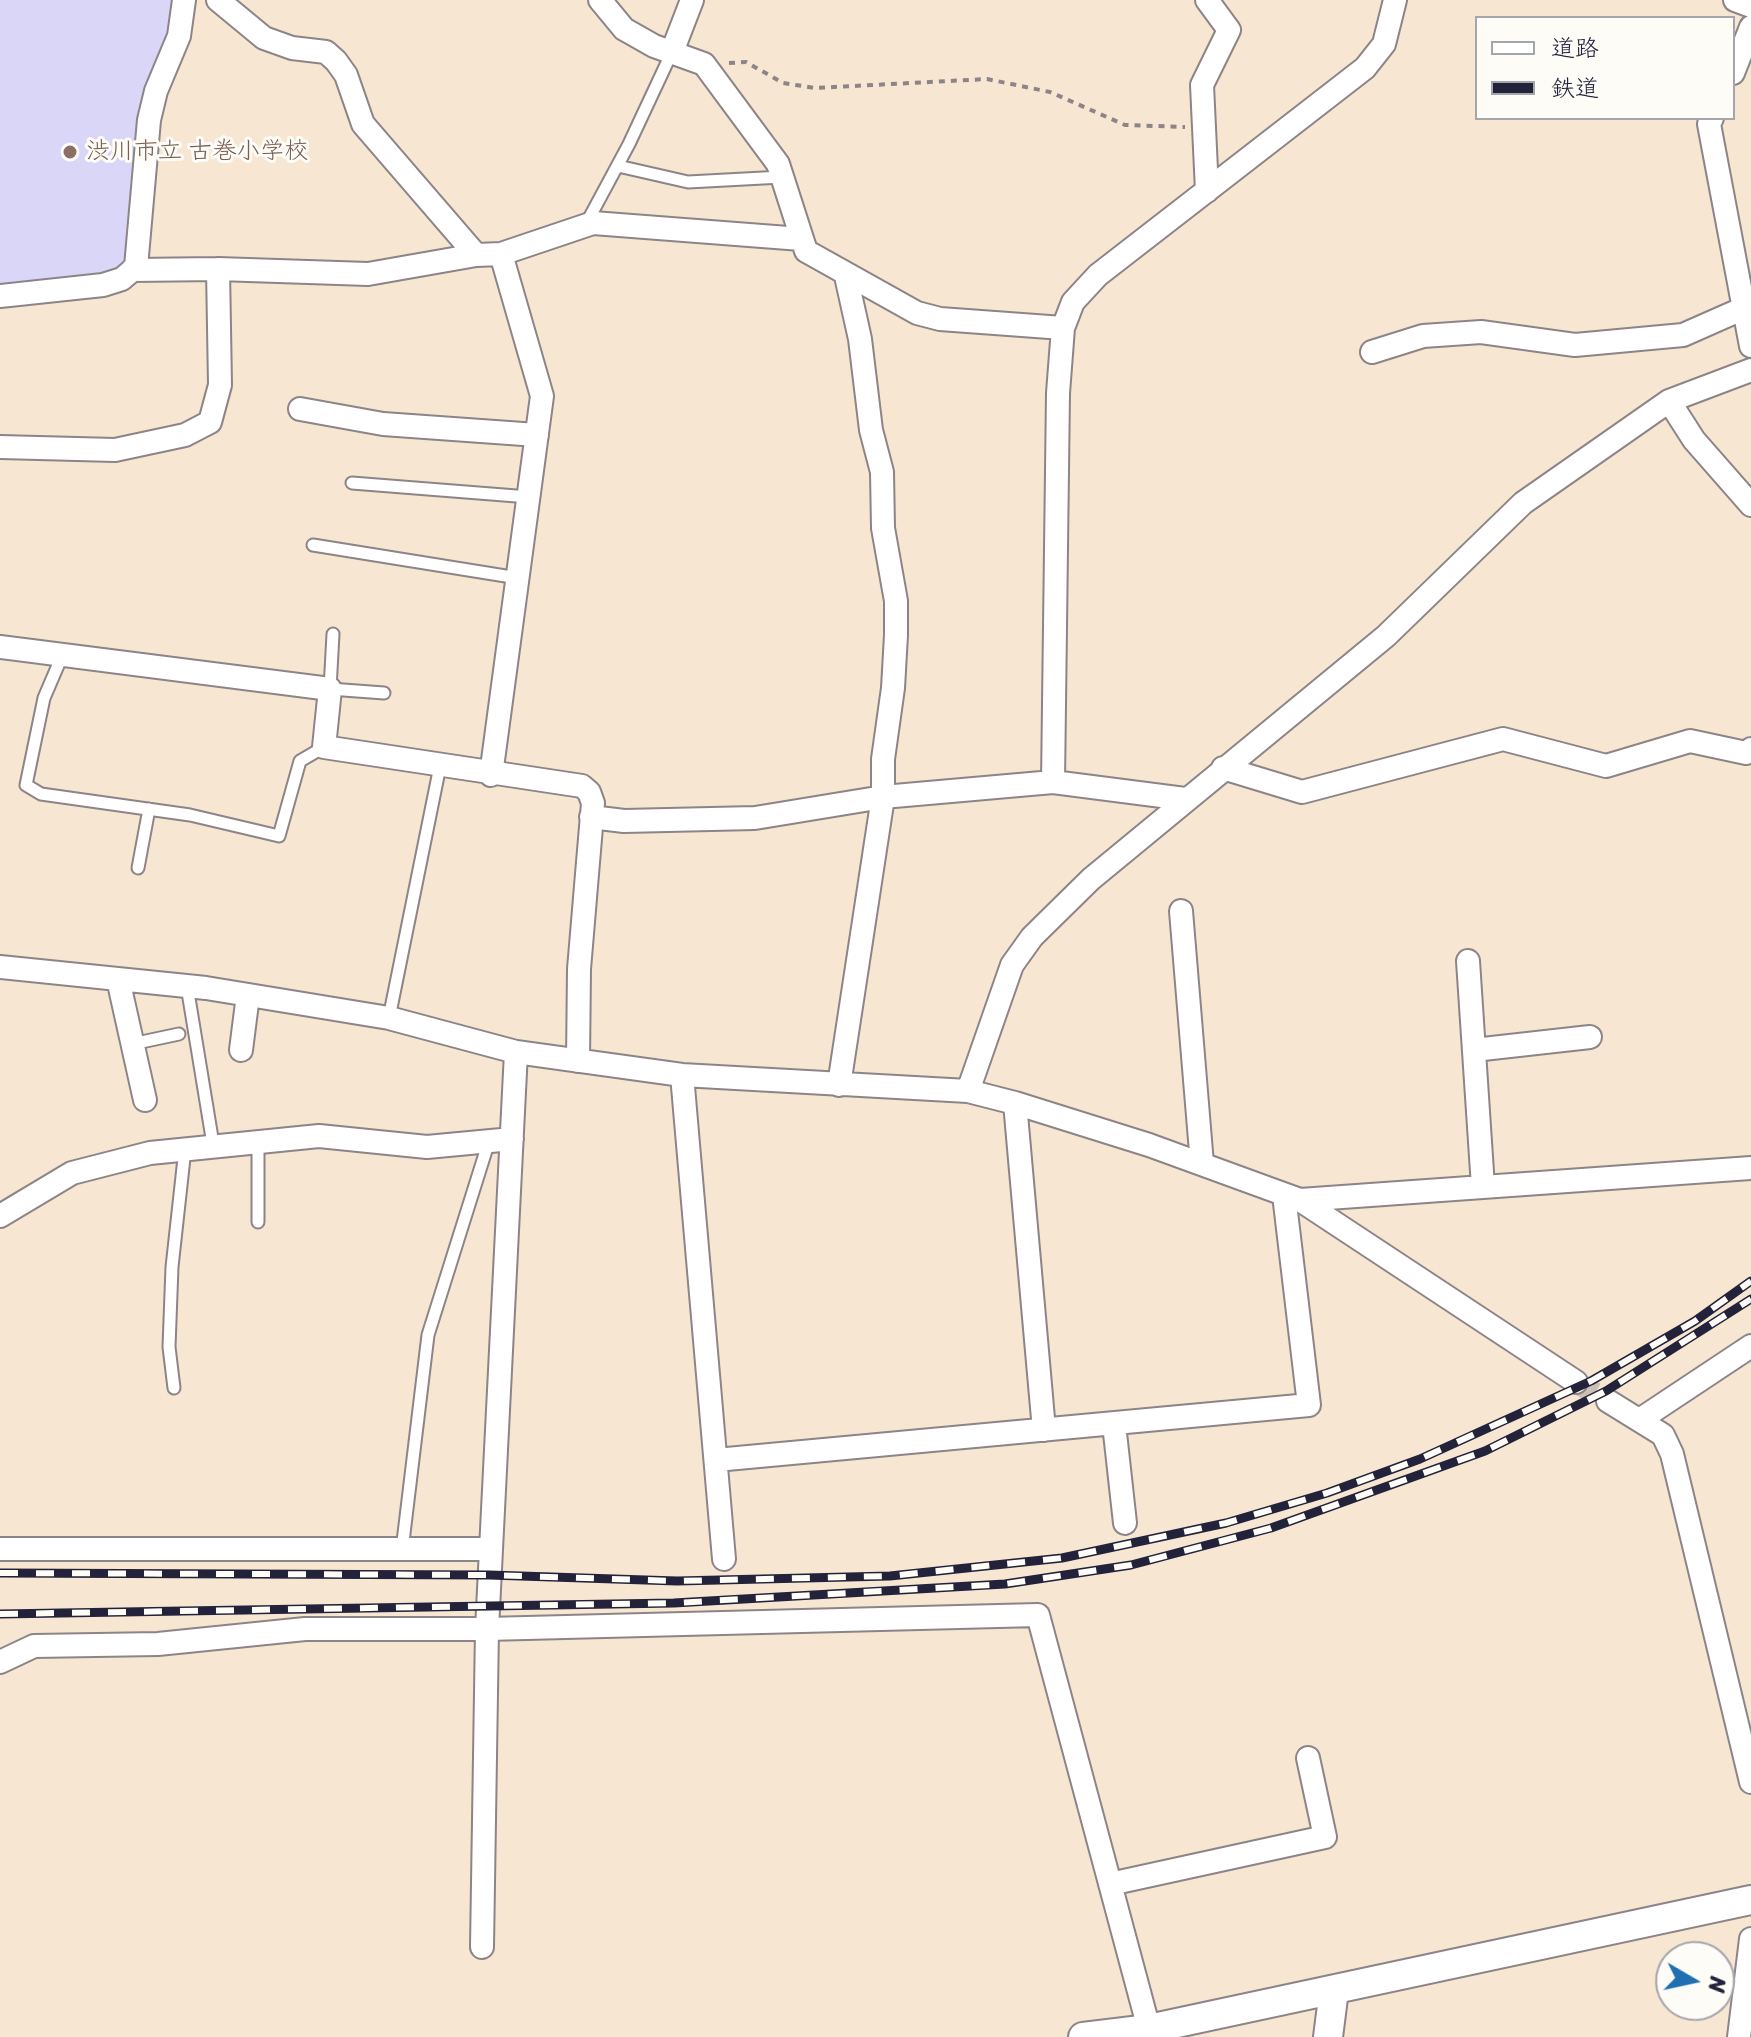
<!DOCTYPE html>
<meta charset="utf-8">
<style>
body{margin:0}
#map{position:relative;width:1751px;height:2037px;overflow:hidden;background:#f7e7d2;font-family:Sriracha,"Klee One",sans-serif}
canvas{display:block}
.legend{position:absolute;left:1475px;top:16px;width:260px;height:104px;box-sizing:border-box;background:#fdfcf7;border:2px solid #a5a5ac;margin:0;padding:10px 14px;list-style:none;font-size:24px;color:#22223b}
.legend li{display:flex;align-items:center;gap:16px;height:40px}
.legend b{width:40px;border:2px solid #a5a5ac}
.north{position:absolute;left:1655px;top:1941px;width:80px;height:80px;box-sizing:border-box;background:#fdfcf7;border:2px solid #a5a5ac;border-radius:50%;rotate:99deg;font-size:22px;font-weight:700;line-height:32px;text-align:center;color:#22223b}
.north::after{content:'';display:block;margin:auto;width:28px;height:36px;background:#1f6fb2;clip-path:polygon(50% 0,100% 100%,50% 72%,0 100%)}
</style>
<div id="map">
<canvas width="1751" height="2037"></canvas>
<ul class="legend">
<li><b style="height:10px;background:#fff"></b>道路</li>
<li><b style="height:10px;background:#22223b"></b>鉄道</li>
</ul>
<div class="north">N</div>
</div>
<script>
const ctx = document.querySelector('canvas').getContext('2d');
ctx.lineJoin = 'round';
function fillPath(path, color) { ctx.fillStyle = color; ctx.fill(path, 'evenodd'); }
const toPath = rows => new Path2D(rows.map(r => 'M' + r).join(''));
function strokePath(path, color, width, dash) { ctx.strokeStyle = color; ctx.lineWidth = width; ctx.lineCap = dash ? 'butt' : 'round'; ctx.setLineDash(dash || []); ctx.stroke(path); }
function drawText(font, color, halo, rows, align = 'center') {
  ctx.font = font + ' Sriracha,"Klee One",sans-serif'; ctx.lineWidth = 6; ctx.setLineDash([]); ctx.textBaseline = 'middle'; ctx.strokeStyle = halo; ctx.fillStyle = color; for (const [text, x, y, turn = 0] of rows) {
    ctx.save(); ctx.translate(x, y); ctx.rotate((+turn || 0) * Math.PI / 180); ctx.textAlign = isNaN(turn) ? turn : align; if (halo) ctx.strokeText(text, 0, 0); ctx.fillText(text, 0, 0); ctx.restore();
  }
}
fillPath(toPath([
 [0,0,177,0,131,257,117,274,0,290]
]), '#dad6f7');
strokePath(toPath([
 [1576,1382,1608,1401]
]), '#ccc0b4', 22, [22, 11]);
const service = toPath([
 [618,166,688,182,782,177],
 [586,224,629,144,672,52],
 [352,483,529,497],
 [313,545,518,578],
 [333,634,330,689,384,693],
 [62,656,44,698,26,785,41,794,190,815,279,836,300,761,324,747],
 [138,868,149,809],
 [187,986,213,1144],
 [389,1018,440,766],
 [132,1044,179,1034],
 [258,1222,258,1141],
 [174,1388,169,1347,172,1267,185,1149],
 [402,1550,428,1335,489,1141]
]);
const minor = toPath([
 [218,0,264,38,292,48,326,52,336,61,346,75,363,124,476,255],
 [600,0,624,29,654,46,704,64,778,164,806,251,917,313,940,319,1063,328],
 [1735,0,1751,6],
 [672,52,692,0],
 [1733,73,1751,27],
 [1712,118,1709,124,1751,346],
 [1207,191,1202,85,1229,30,1207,0],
 [501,254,593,223,801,239],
 [132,270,218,269,368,274,476,255,501,254,542,396,491,775],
 [0,296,103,285,122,279,136,267,149,120,156,91,179,36,184,0],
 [1372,352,1423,336,1481,332,1575,345,1683,335,1751,305],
 [1669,401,1694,440,1751,505],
 [300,409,383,424,537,435],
 [0,447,115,450,185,435,210,422,220,385,218,269],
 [0,647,330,689,324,747,582,786,589,792,593,803,579,969,578,1061],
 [1223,768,1302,792,1503,739,1606,766,1690,741,1746,753,1751,749],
 [1053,782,1058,393,1063,328,1073,302,1098,275,1365,68,1384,44,1395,0],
 [591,817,624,821,755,818,883,797,1053,782,1185,799],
 [1181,911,1202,1164],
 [1468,961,1483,1187],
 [0,967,206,988,389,1018,516,1052,682,1075,968,1091,1015,1103,1149,1145,1300,1200,1576,1382],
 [118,979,145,1100],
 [241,1050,248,995],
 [1474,1050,1590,1037],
 [682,1075,724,1559],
 [839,1085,883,797,883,759,893,688,896,635,896,601,883,528,882,472,871,430,860,339,846,276],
 [968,1091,1012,965,1032,937,1091,879,1386,636,1523,503,1669,401,1751,370],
 [1015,1103,1044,1430],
 [1300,1200,1751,1168],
 [0,1216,72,1173,150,1153,319,1136,427,1147,512,1139],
 [1608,1401,1663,1435,1672,1454,1751,1782],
 [1641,1419,1751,1346],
 [1114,1424,1125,1523],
 [716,1460,1309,1405,1284,1195],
 [0,1549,490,1549],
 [0,1662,34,1646,158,1644,305,1629,487,1629,1038,1615,1149,2029],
 [1110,1884,1325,1837,1308,1758],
 [482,1947,487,1629,516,1052],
 [1739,2037,1751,1939]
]);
const tertiary = toPath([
 [1083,2037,1149,2029,1751,1900],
 [1328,2037,1334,1990]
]);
strokePath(service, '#8c8486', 15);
strokePath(minor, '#8c8486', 26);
strokePath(tertiary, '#8c8486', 32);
strokePath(toPath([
 [729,63,746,62,783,83,815,88,987,79,1050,92,1125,125,1185,127]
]), '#8c8486', 4, [6, 6]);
strokePath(service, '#fff', 11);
strokePath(minor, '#fff', 22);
strokePath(tertiary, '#fff', 28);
const rail = toPath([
 [0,1573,489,1575,677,1581,890,1576,1062,1558,1226,1523,1327,1493,1420,1459,1591,1381,1695,1321,1751,1281],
 [0,1614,674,1603,1005,1584,1131,1565,1271,1528,1485,1451,1606,1391,1751,1299]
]);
strokePath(rail, '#22223b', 9);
strokePath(rail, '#fdfcf7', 6, [18]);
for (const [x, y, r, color] of [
 [70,152,8,"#8d6e63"]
]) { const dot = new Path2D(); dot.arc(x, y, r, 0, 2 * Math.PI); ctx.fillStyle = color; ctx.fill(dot); strokePath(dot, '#fdfcf7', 3); }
drawText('24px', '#785e54', '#fdfcf7', [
 ["渋川市立 古巻小学校",86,152]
], 'left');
</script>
